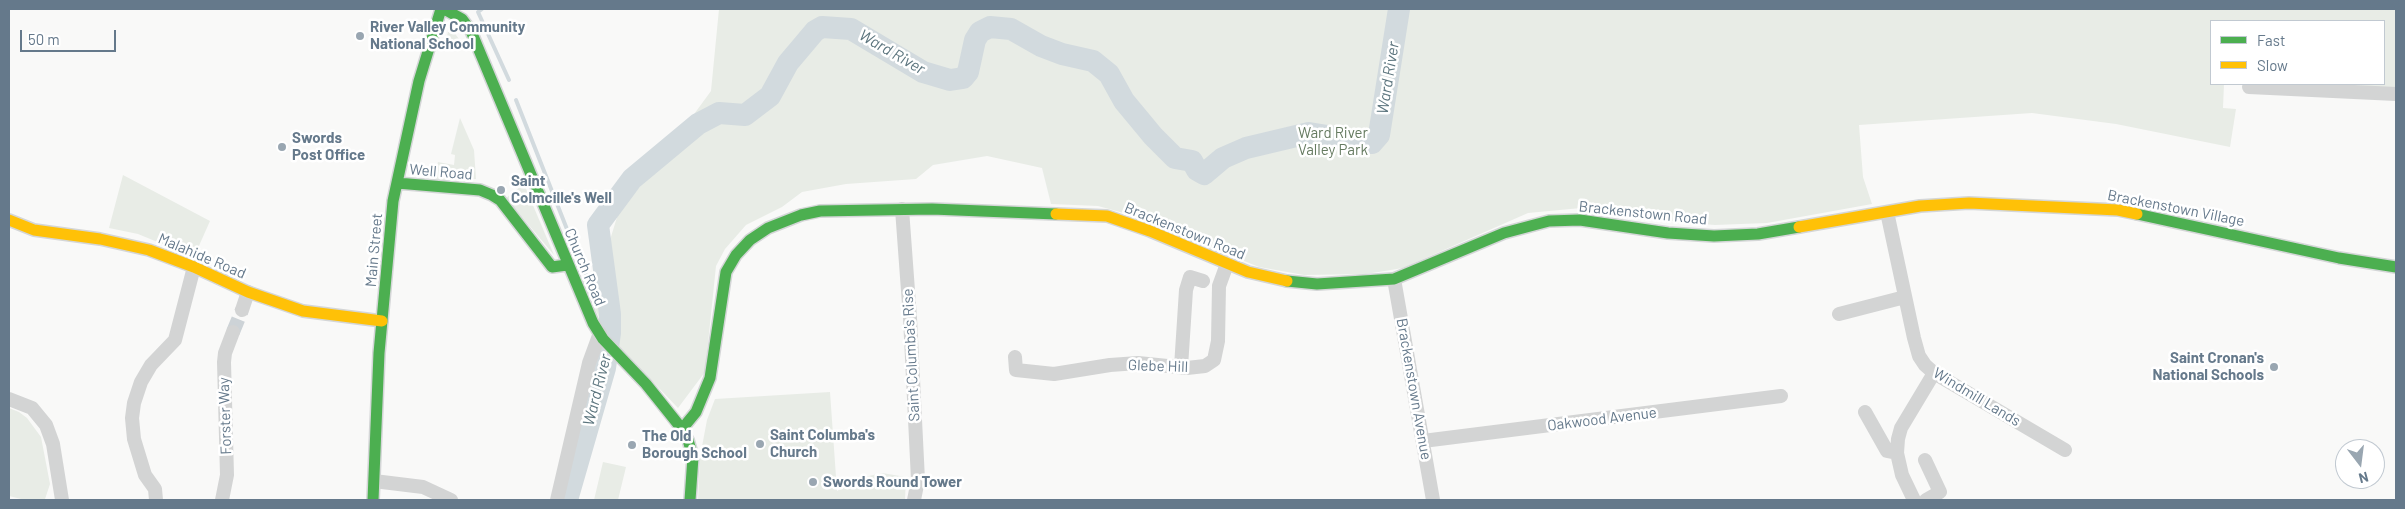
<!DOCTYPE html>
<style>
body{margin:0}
#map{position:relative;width:2405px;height:509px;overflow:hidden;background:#f9f9f8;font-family:Barlow,sans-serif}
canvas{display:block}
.frame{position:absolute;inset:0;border:10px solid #65798b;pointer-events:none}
.legend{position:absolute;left:2210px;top:20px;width:175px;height:65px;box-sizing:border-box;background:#fff;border:1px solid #c1c9d1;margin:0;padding:6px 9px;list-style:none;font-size:15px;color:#65798b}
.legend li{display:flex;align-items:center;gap:10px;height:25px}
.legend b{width:25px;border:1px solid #c1c9d1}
.north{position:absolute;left:2335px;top:439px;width:50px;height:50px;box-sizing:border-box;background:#fff;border:1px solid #c1c9d1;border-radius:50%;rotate:165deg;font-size:14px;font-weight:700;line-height:20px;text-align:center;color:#65798b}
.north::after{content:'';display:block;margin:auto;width:18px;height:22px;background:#99a6b1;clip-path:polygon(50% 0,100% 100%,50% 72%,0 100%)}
.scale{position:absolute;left:20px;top:30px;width:96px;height:22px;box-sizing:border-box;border:2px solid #65798b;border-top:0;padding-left:6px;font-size:15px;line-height:18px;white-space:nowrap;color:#65798b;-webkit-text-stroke:4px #fff;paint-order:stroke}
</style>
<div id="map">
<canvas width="2405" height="509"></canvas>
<div class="frame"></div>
<ul class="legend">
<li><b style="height:6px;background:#4caf50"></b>Fast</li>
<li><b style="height:6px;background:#ffc107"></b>Slow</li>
</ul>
<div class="north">N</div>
<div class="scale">50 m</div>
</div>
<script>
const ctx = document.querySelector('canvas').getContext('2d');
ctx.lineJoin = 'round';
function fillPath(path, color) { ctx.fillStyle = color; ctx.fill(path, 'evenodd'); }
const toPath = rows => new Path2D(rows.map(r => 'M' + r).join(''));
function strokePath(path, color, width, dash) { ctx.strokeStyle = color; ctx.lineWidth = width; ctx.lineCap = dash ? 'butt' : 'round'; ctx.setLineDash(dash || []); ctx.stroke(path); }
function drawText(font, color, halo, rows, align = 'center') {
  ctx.font = font + ' Barlow,sans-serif'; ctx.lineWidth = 5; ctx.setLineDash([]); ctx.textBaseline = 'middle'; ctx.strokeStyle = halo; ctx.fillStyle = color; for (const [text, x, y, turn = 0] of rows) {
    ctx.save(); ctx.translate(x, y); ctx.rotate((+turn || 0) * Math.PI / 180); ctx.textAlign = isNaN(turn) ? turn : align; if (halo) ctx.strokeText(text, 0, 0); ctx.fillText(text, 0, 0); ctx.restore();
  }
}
fillPath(toPath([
 [719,9,2396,9,2396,88,2331,84,2384,84,2384,21,2211,21,2211,84,2224,84,2223,108,2236,109,2230,147,2116,124,2032,113,1859,125,1863,177,1872,204,1767,223,1715,225,1679,222,1581,208,1528,213,1403,268,1366,274,1304,275,1259,267,1131,215,1098,206,1051,204,1042,168,987,156,933,165,916,179,846,184,802,192,782,207,746,225,725,249,716,266,705,372,678,408,607,334,581,280,614,266,610,240,618,214,631,195,675,153,678,129,689,121,711,91],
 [453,31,465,47,456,43,451,48,444,49,448,32],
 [460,118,474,150,476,179,434,181,438,162,454,165,455,155,451,154],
 [123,175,210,221,194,257,138,234,109,228],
 [524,184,554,255,506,198],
 [830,392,837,491,860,478,882,473,906,477,905,500,698,500,700,457,707,420,715,399],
 [9,408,19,412,27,418,41,437,50,484,45,499,25,500,9,496],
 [603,462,626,467,618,500,594,500]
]), '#e8ece6');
strokePath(toPath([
 [482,9,478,12,509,80],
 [516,100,576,252,590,284,606,295]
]), '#d2dade', 4);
strokePath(toPath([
 [567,500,605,368,610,333,610,314,598,225,632,179,698,124,719,113,745,115,770,96,788,63,815,31,822,27,851,29,923,72,950,80,963,78,968,72,975,40,980,32,990,27,1011,29,1041,46,1062,54,1093,61,1109,74,1124,101,1153,136,1175,158,1192,161,1197,170,1204,174,1223,158,1246,148,1309,133,1346,139,1357,143,1372,143,1379,135,1399,9]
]), '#d2dade', 22);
strokePath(toPath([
 [233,332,242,310]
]), '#cdd3d7', 14, [14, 7]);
const fast = toPath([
 [444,9,462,19,471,31,593,323,603,339,646,384,682,429,688,440,693,457,690,500],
 [397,183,480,190,492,195,500,200,552,267,567,265],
 [2137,214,2339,258,2396,267],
 [1287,281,1317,284,1394,279,1504,233,1549,221,1580,220,1668,233,1714,236,1758,234,1799,227],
 [682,429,696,412,710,378,726,272,736,255,750,240,768,228,801,215,820,211,932,209,1056,214],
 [373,500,379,353,393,201,419,81,441,9]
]);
const slow = toPath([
 [1056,214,1107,216,1150,231,1248,272,1287,281],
 [9,220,34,230,100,239,149,250,194,267,248,292,303,311,382,321],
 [1799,227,1920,206,1969,203,2118,210,2137,214]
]);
strokePath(fast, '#d4d6d7', 14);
strokePath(slow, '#d4d6d7', 14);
strokePath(toPath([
 [2249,87,2396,94],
 [902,209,910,318,918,480,914,500],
 [1887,212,1914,338,1919,356,1925,365,1934,373,2065,450],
 [1394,279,1433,500],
 [242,310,248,292],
 [1839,314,1905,297],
 [1015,357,1016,370,1054,374,1110,365,1138,363,1187,368,1205,366,1214,360,1218,341,1219,286,1227,264],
 [1181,367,1186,290,1190,277,1203,281],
 [9,399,32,408,46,425,53,444,62,500],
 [1865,412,1887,451,1897,453],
 [1423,441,1781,396],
 [1925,460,1940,492,1926,500],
 [374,481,423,487,451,500],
 [156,500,155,489,145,475,134,439,132,418,134,403,141,382,151,365,175,340,194,267],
 [222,500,227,475,224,362,225,353,233,332],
 [557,500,589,363,600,333],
 [1914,500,1902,475,1897,453,1898,439,1901,428,1934,373]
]), '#d3d4d4', 14);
strokePath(fast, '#4caf50', 11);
strokePath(slow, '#ffc107', 11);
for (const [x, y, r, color] of [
 [360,36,5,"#99a6b1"],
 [282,147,5,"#99a6b1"],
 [501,190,5,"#99a6b1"],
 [2274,367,5,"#99a6b1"],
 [760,444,5,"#99a6b1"],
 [632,445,5,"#99a6b1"],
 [813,482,5,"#99a6b1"]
]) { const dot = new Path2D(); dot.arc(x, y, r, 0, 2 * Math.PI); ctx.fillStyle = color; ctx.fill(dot); strokePath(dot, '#fff', 2); }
drawText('bold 15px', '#65798b', '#fff', [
 ["River Valley Community",370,27],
 ["National School",370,44],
 ["Swords",292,138],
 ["Post Office",292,155],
 ["Saint",511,181],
 ["Colmcille's Well",511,198],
 ["Saint Cronan's",2264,358,"right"],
 ["National Schools",2264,375,"right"],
 ["Saint Columba's",770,435],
 ["Church",770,452],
 ["The Old",642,436],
 ["Borough School",642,453],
 ["Swords Round Tower",823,482]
], 'left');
drawText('15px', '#667b61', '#fff', [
 ["Ward River",1333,133],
 ["Valley Park",1333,150]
]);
drawText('15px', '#65798b', '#fff', [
 ["Well Road",441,172,5],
 ["Brackenstown Village",2176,208,11],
 ["Brackenstown Road",1643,213,6],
 ["Brackenstown Road",1185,231,22],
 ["Main Street",374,250,-85],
 ["Malahide Road",202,256,23],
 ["Church Road",585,267,67],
 ["Saint Columba's Rise",911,355,-93],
 ["Glebe Hill",1158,366,2],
 ["Brackenstown Avenue",1414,389,80],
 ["Windmill Lands",1977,397,31],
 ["Forster Way",225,416,-92],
 ["Oakwood Avenue",1602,419,-7]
]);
drawText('italic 16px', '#5c757e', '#fff', [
 ["Ward River",892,52,30],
 ["Ward River",1388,78,-81],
 ["Ward River",597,390,-76]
]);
</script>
